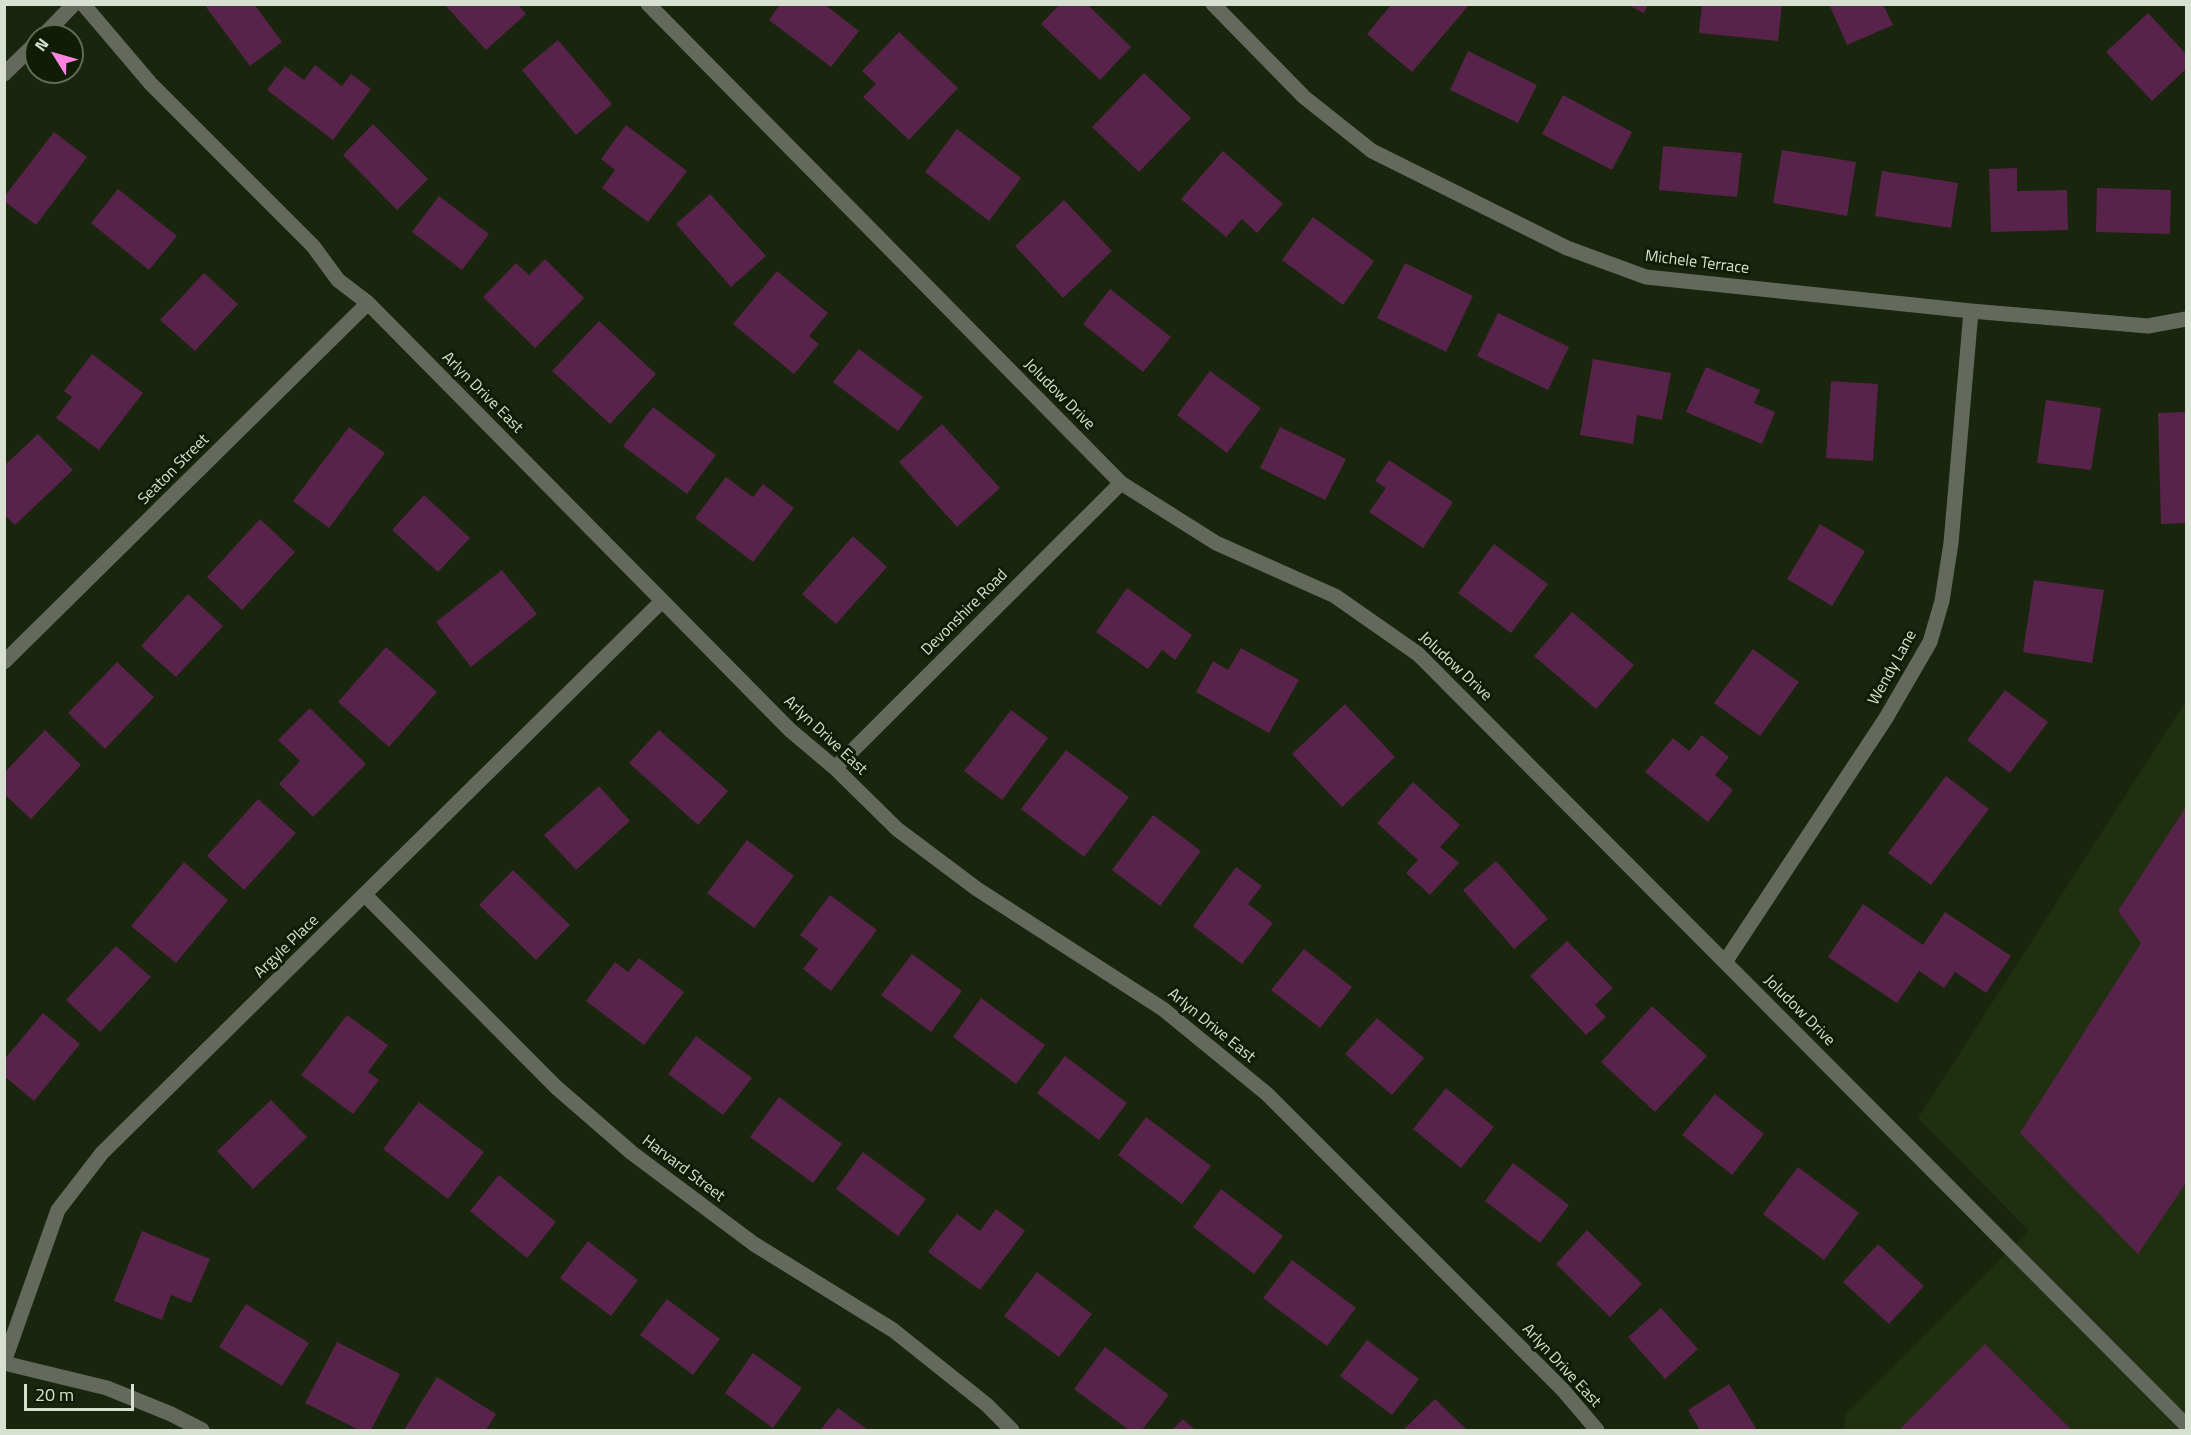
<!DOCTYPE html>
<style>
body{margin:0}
#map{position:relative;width:2191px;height:1435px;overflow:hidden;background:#19250c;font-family:"Titillium Web",sans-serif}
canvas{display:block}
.frame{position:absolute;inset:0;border:6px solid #d8e1d1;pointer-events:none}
.north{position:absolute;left:24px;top:24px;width:60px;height:60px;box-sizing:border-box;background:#101c04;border:2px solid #606b56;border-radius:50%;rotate:307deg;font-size:16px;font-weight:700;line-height:24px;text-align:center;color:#d8e1d1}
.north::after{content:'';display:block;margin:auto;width:21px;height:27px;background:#fe85df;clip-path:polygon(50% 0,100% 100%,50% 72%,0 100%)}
.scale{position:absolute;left:24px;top:1384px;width:110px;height:27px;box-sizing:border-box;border:3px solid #d8e1d1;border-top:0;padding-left:8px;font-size:18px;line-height:21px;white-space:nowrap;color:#d8e1d1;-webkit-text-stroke:4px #101c04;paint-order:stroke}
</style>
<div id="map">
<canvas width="2191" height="1435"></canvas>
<div class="frame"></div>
<div class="north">N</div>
<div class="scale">20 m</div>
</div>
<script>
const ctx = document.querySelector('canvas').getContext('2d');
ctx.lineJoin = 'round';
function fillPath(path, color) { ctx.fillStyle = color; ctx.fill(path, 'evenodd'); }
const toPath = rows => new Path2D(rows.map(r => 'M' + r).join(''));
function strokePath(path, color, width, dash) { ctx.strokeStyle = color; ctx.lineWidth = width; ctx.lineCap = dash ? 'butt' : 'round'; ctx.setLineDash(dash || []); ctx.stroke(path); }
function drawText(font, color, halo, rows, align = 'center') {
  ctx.font = font + ' "Titillium Web",sans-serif'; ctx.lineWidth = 6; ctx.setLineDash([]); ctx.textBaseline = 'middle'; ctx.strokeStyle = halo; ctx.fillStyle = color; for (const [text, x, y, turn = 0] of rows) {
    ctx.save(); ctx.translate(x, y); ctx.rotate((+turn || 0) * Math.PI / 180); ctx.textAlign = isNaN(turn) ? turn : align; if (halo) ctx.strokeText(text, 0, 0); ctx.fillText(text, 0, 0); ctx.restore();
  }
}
fillPath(toPath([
 [2186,701,2186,1430,1844,1430,1845,1414,2029,1231,1918,1118]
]), '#202f0f');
fillPath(toPath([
 [209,4,254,4,282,42,250,66,206,7],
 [444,4,518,4,526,14,486,50],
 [780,4,824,4,859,31,831,67,769,20],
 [1060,4,1087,4,1131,47,1100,80,1041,24],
 [1626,4,1648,4,1644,13],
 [1702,4,1782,4,1778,41,1699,33],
 [1829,4,1883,4,1893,25,1847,45],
 [1391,5,1469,5,1412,72,1367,34],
 [2148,13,2186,54,2186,69,2152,101,2106,52],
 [899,32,958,88,909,140,863,97,876,84,862,71],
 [558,40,612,104,576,135,522,70],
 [1468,51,1537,85,1518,123,1450,90],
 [315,65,342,86,351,74,371,89,333,140,267,90,285,66,304,80],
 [1144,73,1191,118,1139,172,1092,127],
 [1563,95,1632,132,1612,170,1542,134],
 [373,124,428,179,397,210,343,155],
 [626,125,687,171,648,222,602,188,615,170,601,159],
 [957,129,1021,178,989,221,925,172],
 [54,132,87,157,36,225,4,201,4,197],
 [1663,146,1742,153,1737,197,1659,190],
 [1782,150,1856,162,1847,216,1773,203],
 [1223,151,1283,204,1257,233,1242,219,1226,237,1181,199],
 [2017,168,2017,191,2067,190,2068,230,1991,232,1989,169],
 [1882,171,1958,183,1951,228,1875,216],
 [2097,188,2171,190,2170,234,2096,232],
 [118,189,177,236,149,270,91,223],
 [710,194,766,256,731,287,676,224],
 [439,196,489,234,462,270,412,232],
 [1064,200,1112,251,1063,298,1015,246],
 [1313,217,1374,261,1343,305,1282,260],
 [545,259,584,298,535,348,483,297,516,263,529,275],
 [1405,263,1473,296,1446,352,1377,318],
 [777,271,828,313,809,336,819,344,794,374,733,324],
 [204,273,238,304,195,351,160,320],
 [1110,289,1171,337,1143,372,1083,324],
 [1498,313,1569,347,1548,390,1477,356],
 [599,321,656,374,610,424,552,371],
 [859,349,923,397,898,431,833,382],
 [92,354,143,393,99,450,56,418,72,397,64,391],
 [1593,359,1671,373,1662,420,1637,415,1633,444,1580,435],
 [1706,367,1760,390,1754,403,1775,412,1762,444,1686,412],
 [1210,371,1261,408,1227,453,1177,415],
 [1831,381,1878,384,1873,461,1826,458],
 [2046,400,2101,408,2091,470,2037,463],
 [653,407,716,455,687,494,623,446],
 [2186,412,2186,523,2161,524,2158,413],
 [942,424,1000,488,957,527,899,462],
 [349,427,385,453,329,528,293,501],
 [1280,427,1346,459,1325,500,1260,468],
 [38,434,73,470,15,525,4,514,4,466],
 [1389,460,1453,502,1423,548,1369,512,1386,488,1375,481],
 [726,477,753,497,763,484,794,508,753,562,695,518],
 [424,495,470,538,438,572,392,530],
 [260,519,295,552,242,610,207,577],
 [1820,524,1865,551,1832,606,1787,579],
 [853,536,887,567,836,624,802,594],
 [1494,544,1548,584,1511,633,1458,593],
 [502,570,537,614,471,667,436,622],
 [2034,580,2104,590,2092,663,2023,652],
 [1127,588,1192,635,1175,660,1162,650,1148,669,1096,632],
 [188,594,223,626,176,677,141,646],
 [1572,612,1634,665,1596,709,1534,656],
 [386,647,437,692,389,747,338,702],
 [1241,648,1299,680,1269,733,1196,692,1213,661,1228,670],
 [1753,649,1799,682,1760,736,1714,703],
 [117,662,154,697,105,749,68,713],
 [2005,690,2048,722,2010,773,1967,740],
 [1345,704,1395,757,1342,807,1292,754],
 [310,708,366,764,313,817,279,784,300,761,278,740],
 [1011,710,1048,738,1002,800,964,771],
 [45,730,81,765,31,819,4,794,4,773],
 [659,730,728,791,698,825,629,763],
 [1702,735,1729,757,1715,775,1733,790,1708,822,1645,772,1673,738,1689,751],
 [1066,750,1129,797,1084,857,1021,809],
 [1946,776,1989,809,1931,885,1888,853],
 [1413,782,1460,825,1440,847,1459,863,1430,895,1406,873,1418,860,1377,823],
 [599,786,630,821,576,870,544,835],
 [258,799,296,833,244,890,207,856],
 [2186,807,2186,1183,2138,1254,2020,1133,2141,943,2118,911],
 [1153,815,1201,851,1160,906,1112,870],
 [747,840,794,876,754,928,707,893],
 [1496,861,1548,919,1514,949,1463,890],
 [184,862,228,900,176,963,131,926],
 [1236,867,1262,886,1248,904,1273,923,1242,964,1193,926],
 [513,870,570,925,536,960,479,905],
 [830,895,877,930,831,991,803,969,818,949,800,935],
 [1863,904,1923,945,1945,912,2011,956,1986,993,1955,972,1944,988,1919,971,1897,1003,1828,957],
 [1567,941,1613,988,1595,1005,1606,1017,1586,1035,1530,976],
 [116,946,151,977,100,1032,66,1000],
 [1304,949,1352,987,1320,1028,1271,990],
 [912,954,962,991,931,1032,881,995],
 [639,958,684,992,644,1045,586,1001,615,962,628,972],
 [981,998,1045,1045,1016,1084,953,1037],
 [1652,1006,1707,1056,1655,1112,1601,1062],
 [43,1013,80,1044,34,1101,4,1076,4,1060],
 [347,1015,388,1045,368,1072,379,1080,353,1114,301,1075],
 [1377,1018,1424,1058,1392,1095,1345,1054],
 [696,1036,752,1078,723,1115,668,1074],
 [1065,1056,1127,1103,1099,1140,1037,1093],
 [1446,1088,1494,1127,1461,1168,1413,1129],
 [1715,1094,1764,1134,1732,1175,1682,1135],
 [779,1097,842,1144,813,1183,750,1137],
 [271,1100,307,1137,253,1189,217,1151],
 [419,1102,484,1152,448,1199,383,1149],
 [1146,1117,1211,1166,1182,1204,1118,1155],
 [863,1152,926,1199,898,1236,836,1189],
 [1513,1163,1569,1205,1540,1243,1485,1201],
 [1798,1167,1859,1213,1824,1260,1763,1214],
 [499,1175,556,1222,527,1258,470,1211],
 [1221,1189,1283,1236,1254,1274,1193,1227],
 [996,1209,1025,1231,980,1290,928,1252,957,1214,980,1231],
 [1587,1230,1642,1284,1610,1317,1556,1264],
 [142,1231,210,1259,191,1303,171,1295,162,1320,114,1301],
 [588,1241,638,1280,611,1316,560,1278],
 [1878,1244,1924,1286,1889,1324,1843,1282],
 [1292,1260,1356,1308,1327,1346,1263,1298],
 [1037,1272,1092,1314,1059,1357,1004,1316],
 [667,1299,720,1339,693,1375,640,1335],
 [246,1304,309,1343,282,1386,219,1347],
 [1661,1308,1698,1349,1665,1379,1628,1337],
 [1367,1340,1419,1379,1392,1415,1340,1376],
 [337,1342,400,1374,371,1430,359,1430,305,1403],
 [1985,1344,2072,1430,1899,1430],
 [1105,1347,1169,1395,1142,1430,1129,1430,1074,1389],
 [753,1353,802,1388,773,1428,725,1393],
 [437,1377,496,1414,486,1430,404,1430],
 [1729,1384,1757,1430,1700,1430,1688,1410],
 [1435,1399,1467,1430,1403,1430],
 [838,1408,868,1430,820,1430],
 [1183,1419,1195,1430,1172,1430]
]), '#58234b');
strokePath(toPath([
 [83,4,151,84,313,246,338,280,368,303,790,730,835,768,897,829,977,889,1163,1009,1267,1094,1563,1390,1597,1430],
 [648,4,1121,483,1216,543,1335,596,1418,654,2186,1425],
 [1213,4,1304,97,1372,151,1567,248,1646,277,1971,311,2148,326,2186,319],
 [43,36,74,4],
 [4,74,36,43],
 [4,662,368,303],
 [835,768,1121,483],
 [365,895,556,1087,632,1153,754,1244,893,1330,987,1405,1012,1430],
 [1725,962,1886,718,1930,642,1942,601,1951,543,1971,311],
 [4,1362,58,1210,102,1153,662,601],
 [4,1363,107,1388,171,1414,202,1430]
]), '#636a5d', 15);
drawText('16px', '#d8e1d1', '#101c04', [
 ["Michele Terrace",1697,263,7],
 ["Arlyn Drive East",482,393,45],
 ["Joludow Drive",1059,395,45],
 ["Seaton Street",174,470,-45],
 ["Devonshire Road",965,613,-45],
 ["Joludow Drive",1455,667,43],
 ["Wendy Lane",1893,668,-61],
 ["Arlyn Drive East",825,736,43],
 ["Argyle Place",287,947,-44],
 ["Joludow Drive",1799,1011,45],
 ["Arlyn Drive East",1211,1026,39],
 ["Harvard Street",683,1169,37],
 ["Arlyn Drive East",1561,1366,47]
]);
</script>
